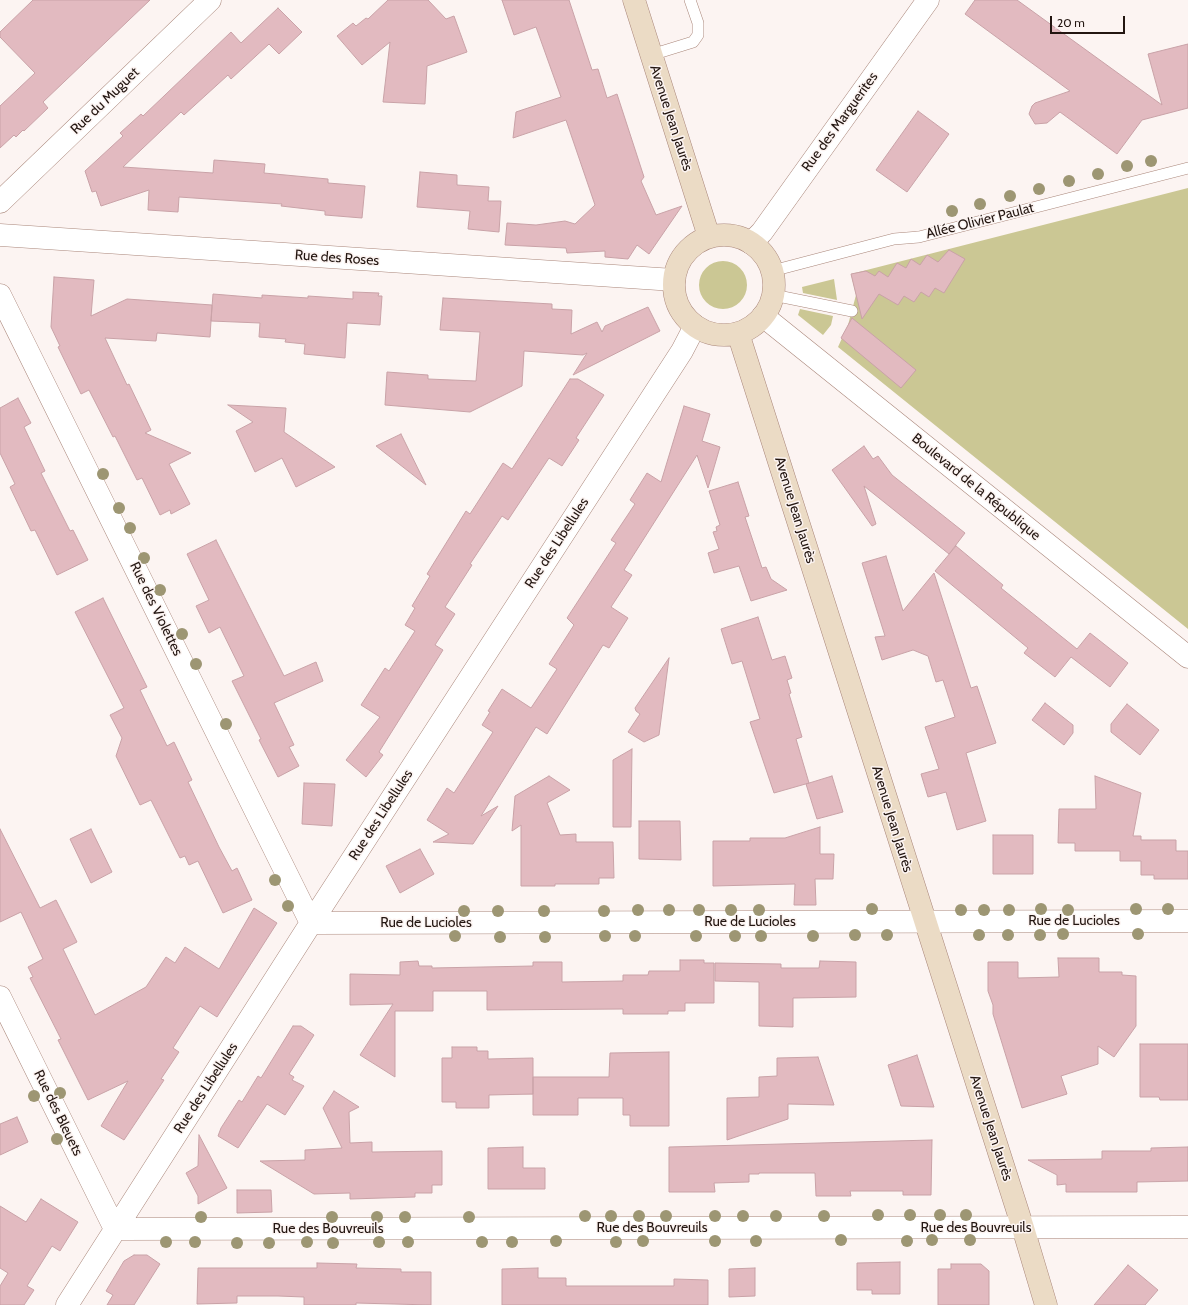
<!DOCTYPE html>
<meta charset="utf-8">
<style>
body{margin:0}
#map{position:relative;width:1188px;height:1305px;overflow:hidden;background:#fcf4f2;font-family:Cabin,sans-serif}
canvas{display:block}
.scale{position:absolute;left:1050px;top:16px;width:75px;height:18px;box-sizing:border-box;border:2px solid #231611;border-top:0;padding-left:5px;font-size:12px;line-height:14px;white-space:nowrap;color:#231611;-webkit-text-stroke:3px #fcf4f2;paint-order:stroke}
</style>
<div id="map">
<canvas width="1188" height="1305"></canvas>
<div class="scale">20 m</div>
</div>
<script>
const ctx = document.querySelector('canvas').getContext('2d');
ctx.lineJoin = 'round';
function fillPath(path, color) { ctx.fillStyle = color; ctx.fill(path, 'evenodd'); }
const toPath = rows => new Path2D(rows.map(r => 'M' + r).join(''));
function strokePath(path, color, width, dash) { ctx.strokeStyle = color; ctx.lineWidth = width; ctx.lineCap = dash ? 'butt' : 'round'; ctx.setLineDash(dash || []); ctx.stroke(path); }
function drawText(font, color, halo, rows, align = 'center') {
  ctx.font = font + ' Cabin,sans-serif'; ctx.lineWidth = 3; ctx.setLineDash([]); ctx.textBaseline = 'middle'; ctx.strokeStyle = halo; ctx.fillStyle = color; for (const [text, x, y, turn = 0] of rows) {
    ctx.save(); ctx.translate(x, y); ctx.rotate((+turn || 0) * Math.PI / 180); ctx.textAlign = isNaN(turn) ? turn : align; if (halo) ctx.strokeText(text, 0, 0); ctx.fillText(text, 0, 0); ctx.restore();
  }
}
fillPath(toPath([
 [1188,188,1188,629,838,347,848,325,856,295,851,274],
 '699 285a24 24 0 1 1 48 0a24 24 0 1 1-48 0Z',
 [834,279,837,300,803,293,802,287],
 [800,309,833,316,831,325,823,335,798,315]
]), '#cbc794');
const building = toPath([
 [33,0,150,0,43,102,48,108,24,131,23,130,16,137,14,135,0,148,0,106,35,73,0,37,0,32,33,0],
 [388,0,428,0,446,19,454,16,467,52,427,66,425,104,383,102,390,42,362,65,337,36,353,23,356,26,366,18,368,19,388,0],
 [502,0,569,0,592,70,598,69,607,98,617,94,644,177,641,181,656,215,682,206,649,254,637,245,628,259,605,257,605,251,567,253,566,248,505,245,507,223,536,225,565,221,575,224,595,205,566,120,513,138,516,112,561,97,536,27,514,35,502,0],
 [975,0,1017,0,1162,105,1148,54,1188,44,1188,108,1142,120,1117,154,1060,112,1047,123,1035,124,1029,114,1032,106,1035,103,1070,91,965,14,975,0],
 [278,8,302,32,279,54,269,44,231,79,228,75,184,115,181,112,123,167,213,173,214,160,265,164,264,173,328,179,328,183,365,186,362,218,325,215,325,211,281,206,282,204,179,197,178,212,148,210,149,190,101,206,96,191,92,192,85,171,123,136,120,133,141,114,143,116,231,32,241,43,278,8],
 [918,111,949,134,907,192,876,170,918,111],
 [420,172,457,175,457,185,489,187,488,201,501,201,499,232,468,229,470,211,417,207,420,172],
 [949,250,965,259,944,293,935,288,929,297,921,292,914,302,904,296,898,305,879,294,862,319,851,274,866,271,875,276,879,271,888,277,897,263,906,268,911,259,920,265,927,255,938,262,949,250],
 [54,277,94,280,91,316,127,299,212,305,210,337,157,333,156,341,105,338,127,385,129,384,151,430,145,433,191,453,169,464,190,504,171,514,170,510,160,515,142,478,137,480,115,436,113,437,89,390,81,394,58,347,60,346,51,327,54,277],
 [353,292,379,293,378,296,382,296,380,325,347,323,345,358,304,354,305,344,285,342,286,339,259,337,260,323,211,321,213,294,262,298,262,295,308,298,308,296,353,299,353,292],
 [443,298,552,304,552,309,572,310,571,334,597,322,602,332,605,326,648,307,660,331,573,375,587,353,583,355,524,351,522,386,470,412,385,405,387,372,428,375,428,379,476,381,480,332,440,330,443,298],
 [852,318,916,370,901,388,841,338,852,318],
 [570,379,578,379,604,395,576,438,579,440,562,466,549,458,508,520,502,516,470,564,472,565,445,607,455,614,435,645,443,650,379,752,383,755,366,777,346,760,380,717,361,705,385,668,389,671,415,631,405,625,415,608,412,606,430,576,427,574,466,511,470,514,503,463,512,469,570,379],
 [18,398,31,423,24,427,45,471,41,473,70,531,73,530,88,560,57,575,35,530,31,531,10,487,15,484,0,453,0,408,18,398],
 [228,405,286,408,284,432,335,467,296,487,282,458,255,472,236,431,253,422,228,405],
 [684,406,710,414,702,441,720,447,708,488,697,455,624,570,632,575,611,607,628,618,609,648,603,645,547,734,536,727,481,816,498,806,473,844,433,842,449,834,427,820,447,788,454,793,493,732,482,725,490,712,488,711,502,689,531,708,557,669,549,664,574,625,567,618,616,543,611,540,635,504,630,500,647,473,661,482,684,406],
 [401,434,426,485,376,446,401,434],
 [864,446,873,459,878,456,892,475,965,533,949,554,864,486,876,524,872,526,832,470,864,446],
 [738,482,749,516,745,517,762,568,766,567,771,579,787,590,751,601,739,566,714,573,708,553,719,549,713,532,717,531,716,527,720,525,709,491,738,482],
 [216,540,284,676,316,662,323,681,274,703,294,745,289,747,299,766,278,777,259,740,261,739,232,681,244,676,220,627,209,633,196,606,209,600,187,554,216,540],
 [956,546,1003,585,1001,588,1077,649,1090,633,1128,663,1110,687,1071,657,1055,677,1024,653,1028,648,935,571,956,546],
 [886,556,903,611,934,573,971,688,977,686,996,743,966,753,986,821,957,830,946,792,928,797,921,774,939,769,925,727,955,717,943,680,936,682,928,656,913,650,882,660,875,637,885,636,862,563,886,556],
 [103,598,147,687,140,690,167,746,174,742,192,780,188,782,219,847,232,871,237,868,252,900,223,913,198,861,189,865,185,856,180,858,151,800,140,805,116,756,122,738,110,715,124,708,75,612,103,598],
 [758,617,772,660,785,656,792,678,787,680,791,693,789,694,802,737,796,739,809,783,774,793,750,722,760,719,742,661,732,664,721,629,758,617],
 [669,658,659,735,644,742,628,732,640,714,636,711,635,708,669,658],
 [1045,703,1073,725,1073,733,1064,745,1032,720,1045,703],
 [1127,704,1159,730,1140,755,1111,732,1111,724,1127,704],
 [632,749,631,827,613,827,613,760,632,749],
 [549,776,570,790,547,803,560,835,576,834,576,842,613,842,614,878,599,878,599,884,555,884,555,886,521,886,521,825,512,831,515,796,549,776],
 [832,776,843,812,817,819,806,784,832,776],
 [1095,776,1141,793,1133,836,1141,836,1141,840,1176,840,1176,851,1188,851,1188,879,1154,879,1154,875,1141,875,1141,861,1120,861,1120,851,1075,851,1075,843,1058,843,1059,809,1096,809,1095,776],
 [304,783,335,784,332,826,302,824,304,783],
 [639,821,680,821,681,860,639,859,639,821],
 [820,827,820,854,834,854,833,879,815,879,816,905,794,905,795,884,713,886,713,841,750,841,750,838,785,838,820,827],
 [0,829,40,908,56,900,77,942,63,949,95,1015,146,987,166,957,175,963,185,947,219,969,254,908,277,923,217,1017,200,1006,173,1048,179,1052,161,1079,164,1080,124,1140,101,1126,128,1081,88,1100,58,1040,61,1039,30,978,33,977,28,967,43,959,21,912,0,922,0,829],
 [91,829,112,872,91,883,70,839,91,829],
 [993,835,1033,835,1033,874,993,874,993,835],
 [420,849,434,874,400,893,386,866,420,849],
 [1058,958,1099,958,1099,972,1122,972,1122,975,1136,976,1136,1026,1114,1057,1098,1046,1098,1064,1061,1076,1067,1094,1022,1108,993,1014,993,1005,988,991,988,962,1018,962,1018,978,1059,977,1058,958],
 [680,960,704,960,704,963,714,963,714,1003,685,1003,685,1011,668,1011,668,1014,623,1014,623,1009,487,1010,487,991,433,991,433,1011,395,1011,395,1077,360,1055,393,1004,350,1005,350,974,400,975,400,962,418,961,419,966,432,966,432,968,533,966,533,962,562,962,562,982,623,981,623,975,648,975,649,971,680,971,680,960],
 [820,961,856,962,856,997,793,998,793,1027,759,1026,759,982,715,981,715,963,781,964,781,968,819,968,820,961],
 [293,1026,301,1026,314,1035,289,1074,294,1077,292,1080,304,1086,285,1115,267,1104,238,1148,218,1136,221,1128,239,1100,242,1102,258,1076,261,1078,293,1026],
 [1140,1044,1188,1044,1188,1100,1160,1100,1159,1097,1140,1097,1140,1044],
 [452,1047,477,1047,477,1051,488,1051,488,1059,533,1058,533,1094,489,1095,489,1108,456,1108,456,1102,442,1102,442,1058,452,1058,452,1047],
 [669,1052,669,1126,630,1126,630,1115,623,1115,623,1098,578,1098,578,1115,533,1115,533,1077,609,1077,610,1053,669,1052],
 [917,1055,934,1107,901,1106,888,1065,917,1055],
 [818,1057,834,1105,788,1104,788,1119,727,1140,727,1098,759,1097,759,1077,777,1076,777,1058,818,1057],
 [334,1091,359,1107,349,1112,350,1143,372,1142,372,1152,442,1151,442,1185,432,1185,432,1193,415,1193,415,1197,350,1199,350,1193,314,1194,260,1161,305,1160,305,1150,342,1148,323,1108,334,1091],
 [17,1117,28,1142,0,1155,0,1124,17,1117],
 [199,1135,227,1188,198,1204,198,1196,186,1173,198,1166,199,1135],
 [932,1140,931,1195,903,1195,903,1191,850,1191,851,1196,816,1196,815,1173,759,1173,759,1174,749,1174,749,1182,714,1183,715,1192,669,1192,669,1147,932,1140],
 [523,1147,523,1168,545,1168,545,1189,488,1189,488,1148,523,1147],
 [1188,1147,1188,1181,1137,1182,1137,1192,1066,1192,1066,1184,1057,1185,1057,1175,1028,1160,1102,1159,1102,1151,1151,1151,1151,1148,1188,1147],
 [237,1190,271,1190,272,1212,237,1213,237,1190],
 [41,1199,78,1222,60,1251,52,1246,27,1286,34,1290,24,1305,0,1305,0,1286,8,1273,0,1268,0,1206,26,1222,41,1199],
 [134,1255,147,1255,160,1264,134,1305,107,1305,113,1295,106,1291,124,1261,134,1255],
 [900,1262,900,1294,872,1294,872,1290,857,1290,857,1263,900,1262],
 [317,1263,357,1264,356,1268,401,1269,401,1272,431,1272,431,1305,356,1303,356,1305,304,1305,304,1297,278,1296,237,1296,237,1303,197,1304,198,1268,317,1268,317,1263],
 [951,1264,981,1264,989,1271,989,1305,938,1305,938,1269,951,1269,951,1264],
 [1128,1265,1158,1290,1145,1305,1094,1305,1128,1265],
 [538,1268,538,1278,566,1278,566,1286,674,1286,674,1279,708,1280,708,1305,502,1305,502,1269,538,1268],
 [755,1268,755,1296,729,1297,729,1269,755,1268]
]);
fillPath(building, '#e2bac0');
strokePath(building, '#c9a2a7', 1);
const lane = toPath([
 [651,55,693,42,698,35,698,23,690,0],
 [772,271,894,239,919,237,1188,168],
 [773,295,852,311]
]);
const street = toPath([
 [0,202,210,0],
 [0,235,674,280],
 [751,243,762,232,928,0],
 [0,295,311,923,1188,921],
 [763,316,1188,657],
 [0,997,115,1229,1188,1227],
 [67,1305,311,923,682,351,695,326]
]);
const secondary = toPath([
 [634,0,709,237],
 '674 285a50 50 0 1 1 100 0a50 50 0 1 1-100 0Z',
 [738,333,1023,1228,1046,1305]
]);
strokePath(lane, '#aa877b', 12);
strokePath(street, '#aa877b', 23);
strokePath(secondary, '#aa877b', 23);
strokePath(lane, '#fff', 11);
strokePath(street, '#fff', 22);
strokePath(secondary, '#ebdbc5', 22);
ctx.fillStyle = '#9d9673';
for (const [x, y] of [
 [1151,161],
 [1127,166],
 [1098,174],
 [1069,181],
 [1039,189],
 [1010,196],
 [980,204],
 [952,211],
 [103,474],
 [119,508],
 [130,528],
 [144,558],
 [160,590],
 [182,634],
 [196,664],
 [226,724],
 [275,880],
 [288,906],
 [872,909],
 [1041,909],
 [1136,909],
 [1168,909],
 [638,910],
 [669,910],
 [699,910],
 [731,910],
 [759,910],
 [961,910],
 [984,910],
 [1009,910],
 [1068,910],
 [464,911],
 [498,911],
 [544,911],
 [604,911],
 [1063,934],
 [1138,934],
 [855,935],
 [887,935],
 [979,935],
 [1008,935],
 [1040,935],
 [455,936],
 [605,936],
 [635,936],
 [696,936],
 [735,936],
 [761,936],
 [813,936],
 [500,937],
 [545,937],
 [60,1093],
 [34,1096],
 [57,1139],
 [878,1215],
 [910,1215],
 [940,1215],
 [966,1215],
 [585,1216],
 [611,1216],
 [639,1216],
 [666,1216],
 [715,1216],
 [743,1216],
 [776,1216],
 [824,1216],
 [201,1217],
 [332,1217],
 [377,1217],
 [405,1217],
 [469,1217],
 [841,1240],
 [932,1240],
 [970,1240],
 [556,1241],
 [643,1241],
 [715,1241],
 [756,1241],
 [907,1241],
 [166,1242],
 [195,1242],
 [307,1242],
 [379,1242],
 [408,1242],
 [482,1242],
 [512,1242],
 [616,1242],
 [237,1243],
 [269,1243],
 [333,1243]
]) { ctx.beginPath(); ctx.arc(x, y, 6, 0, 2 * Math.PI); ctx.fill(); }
drawText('14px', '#231611', '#fcf4f2', [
 ["Rue du Muguet",105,101,-44],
 ["Avenue Jean Jaurès",671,118,72],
 ["Rue des Marguerites",840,122,-54],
 ["Allée Olivier Paulat",980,221,-14],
 ["Rue des Roses",337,258,4],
 ["Boulevard de la République",976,487,39],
 ["Avenue Jean Jaurès",795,510,73],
 ["Rue des Libellules",557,543,-57],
 ["Rue des Violettes",156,609,64],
 ["Rue des Libellules",381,815,-57],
 ["Avenue Jean Jaurès",892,819,73],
 ["Rue de Lucioles",1074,921],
 ["Rue de Lucioles",750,922],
 ["Rue de Lucioles",426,923],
 ["Rue des Libellules",206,1088,-57],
 ["Rue des Bleuets",58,1113,64],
 ["Avenue Jean Jaurès",991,1128,72],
 ["Rue des Bouvreuils",652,1228],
 ["Rue des Bouvreuils",976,1228],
 ["Rue des Bouvreuils",328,1229]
]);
</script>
